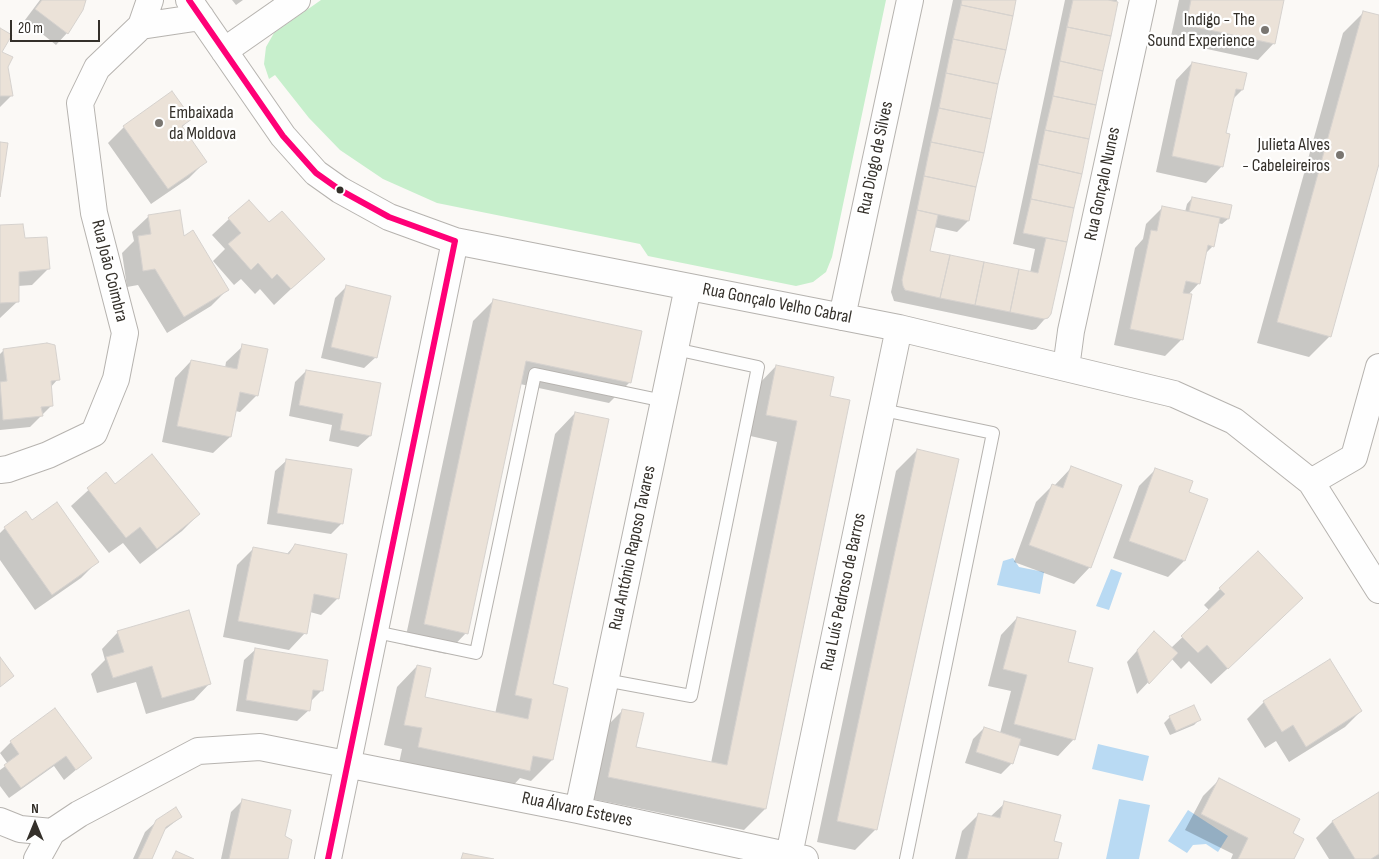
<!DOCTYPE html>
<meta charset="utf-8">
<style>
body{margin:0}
#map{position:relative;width:1379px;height:859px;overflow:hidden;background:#fbf9f6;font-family:"Sofia Sans Condensed",sans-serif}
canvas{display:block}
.north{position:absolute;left:10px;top:799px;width:50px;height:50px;-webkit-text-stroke:4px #fff;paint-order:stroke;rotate:0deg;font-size:14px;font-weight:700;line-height:20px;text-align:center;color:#34302a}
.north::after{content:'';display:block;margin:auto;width:18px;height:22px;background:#34302a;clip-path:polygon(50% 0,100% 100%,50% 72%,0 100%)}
.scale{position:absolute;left:10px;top:20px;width:90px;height:22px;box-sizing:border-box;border:2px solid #34302a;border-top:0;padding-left:6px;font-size:15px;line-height:18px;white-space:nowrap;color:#34302a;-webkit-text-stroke:4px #fff;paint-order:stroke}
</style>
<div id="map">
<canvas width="1379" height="859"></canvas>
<div class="north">N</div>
<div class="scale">20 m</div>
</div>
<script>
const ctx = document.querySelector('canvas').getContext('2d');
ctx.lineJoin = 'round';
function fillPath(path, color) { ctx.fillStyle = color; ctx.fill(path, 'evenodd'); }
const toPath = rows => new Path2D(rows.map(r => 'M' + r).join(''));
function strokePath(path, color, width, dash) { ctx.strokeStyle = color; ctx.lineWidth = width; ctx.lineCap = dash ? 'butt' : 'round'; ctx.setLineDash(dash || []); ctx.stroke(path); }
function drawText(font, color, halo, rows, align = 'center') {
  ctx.font = font + ' "Sofia Sans Condensed",sans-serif'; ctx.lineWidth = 4.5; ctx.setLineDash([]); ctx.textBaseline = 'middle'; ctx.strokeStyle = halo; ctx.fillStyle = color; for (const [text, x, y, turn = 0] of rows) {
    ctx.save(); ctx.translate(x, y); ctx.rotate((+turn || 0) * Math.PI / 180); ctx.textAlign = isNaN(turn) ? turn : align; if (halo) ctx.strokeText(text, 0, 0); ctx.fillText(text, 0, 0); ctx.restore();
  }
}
fillPath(toPath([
 [321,0,886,0,832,257,826,272,813,282,796,286,648,256,640,244,437,203,383,179,340,150,309,118,275,75,269,79,264,64,266,47,274,33]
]), '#c7efcc');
fillPath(toPath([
 [1013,558,1019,567,1044,572,1040,594,997,585,1003,561],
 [1111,569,1122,573,1109,610,1096,606],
 [1098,744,1149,756,1143,781,1092,769],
 [1119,799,1150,805,1139,859,1106,859],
 [1188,810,1228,836,1218,852,1206,844,1193,845,1187,853,1168,841]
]), '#b9daf3');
fillPath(toPath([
 [40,0,85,0,82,10,67,33,56,45,25,20],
 [232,0,243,0,236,5],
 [953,0,1015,0,968,221,957,232,934,227,929,252,1030,273,1035,249,1013,244,1065,0,1117,0,1050,313,1036,329,1032,330,894,301,891,292],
 [1179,0,1283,0,1274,43,1258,60,1170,41],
 [1364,12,1379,16,1379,159,1330,336,1309,357,1257,343,1343,33],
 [0,52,7,67,11,96,0,107],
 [1192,63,1242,90,1232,100,1225,134,1222,166,1206,183,1156,172,1176,80],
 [190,119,181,128,205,162,189,178,151,204,108,143,124,127],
 [1192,198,1228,219,1222,224,1218,223,1213,246,1205,254,1199,283,1188,295,1182,339,1165,356,1114,345,1135,248,1143,239,1146,224,1163,207,1185,212,1187,204],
 [149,216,183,238,227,290,211,306,167,333,138,285,127,287,122,253,134,241,132,232],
 [229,219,268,224,323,259,274,305,260,289,255,294,241,279,234,285,213,261,225,249,212,235],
 [0,227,24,239,49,268,32,285,18,286,18,301,0,318],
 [346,287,376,357,364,368,321,358,335,298],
 [494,300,630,382,609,403,520,384,466,633,446,654,404,645,473,321],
 [243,346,257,395,240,412,235,411,230,437,213,453,162,442,175,378,191,361,225,368,226,362],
 [4,350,58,379,50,388,52,405,30,427,0,430,0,354],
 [776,366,832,378,765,809,744,830,588,798,602,731,623,710,635,748,711,763,777,442,746,435,756,387],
 [306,371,370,436,358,447,329,441,332,425,289,416,295,382],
 [575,413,552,685,552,760,531,781,520,778,508,791,398,768,402,749,384,745,397,687,417,666,423,698,495,714,555,434],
 [917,450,876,829,855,850,817,842,896,471],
 [287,460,342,523,331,534,267,524,275,471],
 [1071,468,1090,567,1074,584,1014,562,1036,502,1052,486,1054,486],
 [1156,469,1184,561,1168,577,1113,558,1139,486],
 [106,474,115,486,199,514,182,531,140,564,123,543,109,553,71,506],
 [32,522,97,562,81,578,35,610,0,560,0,533,5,528],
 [295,545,338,598,321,615,310,612,305,633,289,650,223,637,237,565,253,549,286,555],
 [1220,589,1285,615,1211,684,1189,661,1181,669,1171,658,1137,694,1127,662,1143,644,1171,648,1210,611,1204,605],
 [1017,618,1066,663,1074,739,1058,756,1018,745,1012,763,1001,774,965,763,973,739,984,728,1000,733,1011,691,988,686,1001,635],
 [118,632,210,683,194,700,146,714,136,682,97,693,91,674,105,660,102,649],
 [256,649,321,691,310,702,309,710,297,721,236,711,244,660],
 [1329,661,1361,711,1345,727,1289,762,1276,741,1265,748,1247,719,1264,702],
 [1170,717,1199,720,1194,725,1170,735,1164,723],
 [11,742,90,758,64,780,54,766,9,798,0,786,0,770,8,764,0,753],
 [1219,780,1291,834,1292,859,1231,859,1233,854,1185,830,1203,796],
 [1379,794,1379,859,1329,859,1316,838,1332,822],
 [242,801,284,836,286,859,221,859,231,812],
 [1005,803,1053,842,1056,859,955,859,962,831,979,814,990,817],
 [181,817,162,832,150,859,133,859,145,832,157,821]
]), '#0003');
const building = toPath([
 [42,0,86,0,83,10,68,34,35,9,42,0],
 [962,0,1016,0,1013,16,961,5,962,0],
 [1073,0,1108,0,1118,2,1111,36,1067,27,1073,0],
 [1191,0,1284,0,1275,44,1186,25,1191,0],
 [961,5,1013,16,1006,50,953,39,961,5],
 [1363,11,1379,15,1379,164,1331,337,1277,322,1363,11],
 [1067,27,1111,36,1103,71,1060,61,1067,27],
 [0,28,12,35,2,52,13,57,8,67,13,96,0,96,0,28],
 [953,39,1006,50,998,84,946,73,953,39],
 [1060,61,1103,71,1096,105,1053,96,1060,61],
 [1192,62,1247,73,1243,90,1236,89,1226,133,1230,134,1223,167,1172,156,1192,62],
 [946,73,998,84,991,119,939,108,946,73],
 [172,91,192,119,182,126,207,162,168,189,123,126,172,91],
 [1053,96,1096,105,1089,139,1045,130,1053,96],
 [939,108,991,119,984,153,931,142,939,108],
 [1045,130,1089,139,1082,174,1038,164,1045,130],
 [0,142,8,143,0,197,0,142],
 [931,142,984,153,976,187,924,176,931,142],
 [1038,164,1082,174,1074,208,1031,199,1038,164],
 [924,176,976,187,969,221,917,210,924,176],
 [1192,197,1232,205,1229,219,1189,211,1192,197],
 [1031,199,1074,208,1067,242,1023,233,1031,199],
 [249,200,269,222,282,211,325,259,291,289,277,274,272,279,258,263,251,270,228,244,241,233,228,218,249,200],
 [1162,206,1220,218,1214,247,1208,245,1200,284,1186,281,1183,293,1192,294,1183,340,1130,329,1151,230,1157,231,1162,206],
 [180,210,184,236,193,230,229,290,184,317,155,269,143,271,138,236,151,234,148,215,180,210],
 [917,210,938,215,930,251,950,255,940,298,905,290,903,286,902,280,917,210],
 [23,224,25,238,47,237,50,269,19,272,19,302,0,303,0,225,23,224],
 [1046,238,1067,242,1051,314,1048,318,1044,319,1010,312,1019,269,1038,273,1046,238],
 [950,255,984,262,975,305,940,298,950,255],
 [984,262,1019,269,1010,312,975,305,984,262],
 [346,285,391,296,377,358,331,347,346,285],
 [493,299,642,331,631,383,526,361,468,634,424,624,493,299],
 [47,343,55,345,60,380,51,381,53,406,41,407,43,416,3,420,0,382,7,381,3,349,47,343],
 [242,344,268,349,258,396,240,392,231,437,177,426,191,360,237,369,242,344],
 [776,365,834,377,830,396,850,400,766,809,608,777,622,709,644,713,636,747,727,765,797,421,766,415,776,365],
 [306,370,381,383,371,436,340,430,343,414,299,405,306,370],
 [575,412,609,419,553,684,568,688,553,760,533,756,530,771,418,747,422,728,404,725,417,665,431,668,425,697,528,719,532,699,515,695,575,412],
 [917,449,959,459,877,830,837,821,917,449],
 [152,454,200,514,157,549,140,527,126,538,87,488,106,472,115,484,152,454],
 [286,459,352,469,343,524,277,513,286,459],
 [1071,466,1122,485,1091,568,1029,545,1052,484,1063,488,1071,466],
 [1155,468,1193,481,1189,492,1208,499,1185,561,1129,541,1155,468],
 [57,502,99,562,52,595,4,527,26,511,32,520,57,502],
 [295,544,347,554,339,599,314,594,307,634,238,621,253,547,289,554,295,544],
 [1258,551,1303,598,1228,669,1207,645,1198,653,1181,636,1225,594,1219,588,1258,551],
 [189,610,211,684,162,698,152,666,113,678,106,657,124,652,117,631,189,610],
 [1017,617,1076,631,1068,662,1093,668,1075,740,1014,724,1027,675,1003,669,1017,617],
 [1154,631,1178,653,1149,684,1137,650,1154,631],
 [255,648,328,660,323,691,313,690,310,711,246,700,255,648],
 [0,657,14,676,0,687,0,657],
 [1330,659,1362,711,1306,747,1293,725,1282,732,1263,701,1330,659],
 [1194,705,1201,720,1176,731,1169,716,1194,705],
 [55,708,92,758,76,770,66,756,21,788,4,765,19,754,10,741,55,708],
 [984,727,1021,739,1013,764,976,752,984,727],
 [1219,778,1300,819,1293,833,1304,839,1294,859,1238,859,1248,838,1201,814,1219,778],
 [1379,792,1379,854,1371,859,1355,859,1332,821,1379,792],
 [242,799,291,810,285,836,292,840,288,859,229,859,242,799],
 [1004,801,1061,815,1054,841,1062,843,1058,859,967,859,978,813,1000,818,1004,801],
 [176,807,182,817,166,827,152,859,138,859,156,820,176,807],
 [176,851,194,859,172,859,176,851],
 [463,853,494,859,461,859,463,853]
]);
fillPath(building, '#ebe2d8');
strokePath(building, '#d6d2ce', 1);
const lane = toPath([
 [883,410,993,433,906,859],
 [376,632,476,653,535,374,664,401],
 [605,680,691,696,758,367,675,349]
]);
const street = toPath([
 [189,0,283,136,316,173,340,190,389,217,455,241,899,328,1174,394,1234,421,1311,482,1379,590],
 [141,26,201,17],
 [224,51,297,0],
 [842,317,910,0],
 [1066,368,1071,331,1143,0],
 [0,470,8,469,48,455,94,433,116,379,125,333,94,213,80,103,97,68,141,26,150,0],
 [1311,482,1354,457,1379,367],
 [578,810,688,287],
 [0,821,20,829,52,832,79,814,198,751,260,747,578,810,805,859],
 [789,855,899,328],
 [37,859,52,832],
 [328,859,455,241]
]);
strokePath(lane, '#b6b3af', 14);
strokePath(street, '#b6b3af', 28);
strokePath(lane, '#fefefe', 12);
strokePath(street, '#fefefe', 26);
strokePath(toPath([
 [189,0,283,136,316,173,340,190,389,217,455,241],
 [328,859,455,241]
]), '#f07', 6);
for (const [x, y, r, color] of [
 [1265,30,5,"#7a7671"],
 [159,123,5,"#7a7671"],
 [1340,155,5,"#7a7671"],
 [340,190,4.5,"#34302a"]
]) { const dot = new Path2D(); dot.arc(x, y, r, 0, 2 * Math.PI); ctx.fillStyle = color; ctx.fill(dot); strokePath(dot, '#fff', 2); }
drawText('18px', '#34302a', '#fff', [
 ["Indigo - The",1255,20],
 ["Sound Experience",1255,41],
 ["Embaixada",169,113,"left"],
 ["da Moldova",169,134,"left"],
 ["Julieta Alves",1330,145],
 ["- Cabeleireiros",1330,166]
], 'right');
drawText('18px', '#34302a', '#fff', [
 ["Rua Diogo de Silves",876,158,-78],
 ["Rua Gonçalo Nunes",1103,184,-78],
 ["Rua João Coimbra",109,271,76],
 ["Rua Gonçalo Velho Cabral",777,304,11],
 ["Rua António Raposo Tavares",633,548,-78],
 ["Rua Luís Pedroso de Barros",844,592,-78],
 ["Rua Álvaro Esteves",577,810,12]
]);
</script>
